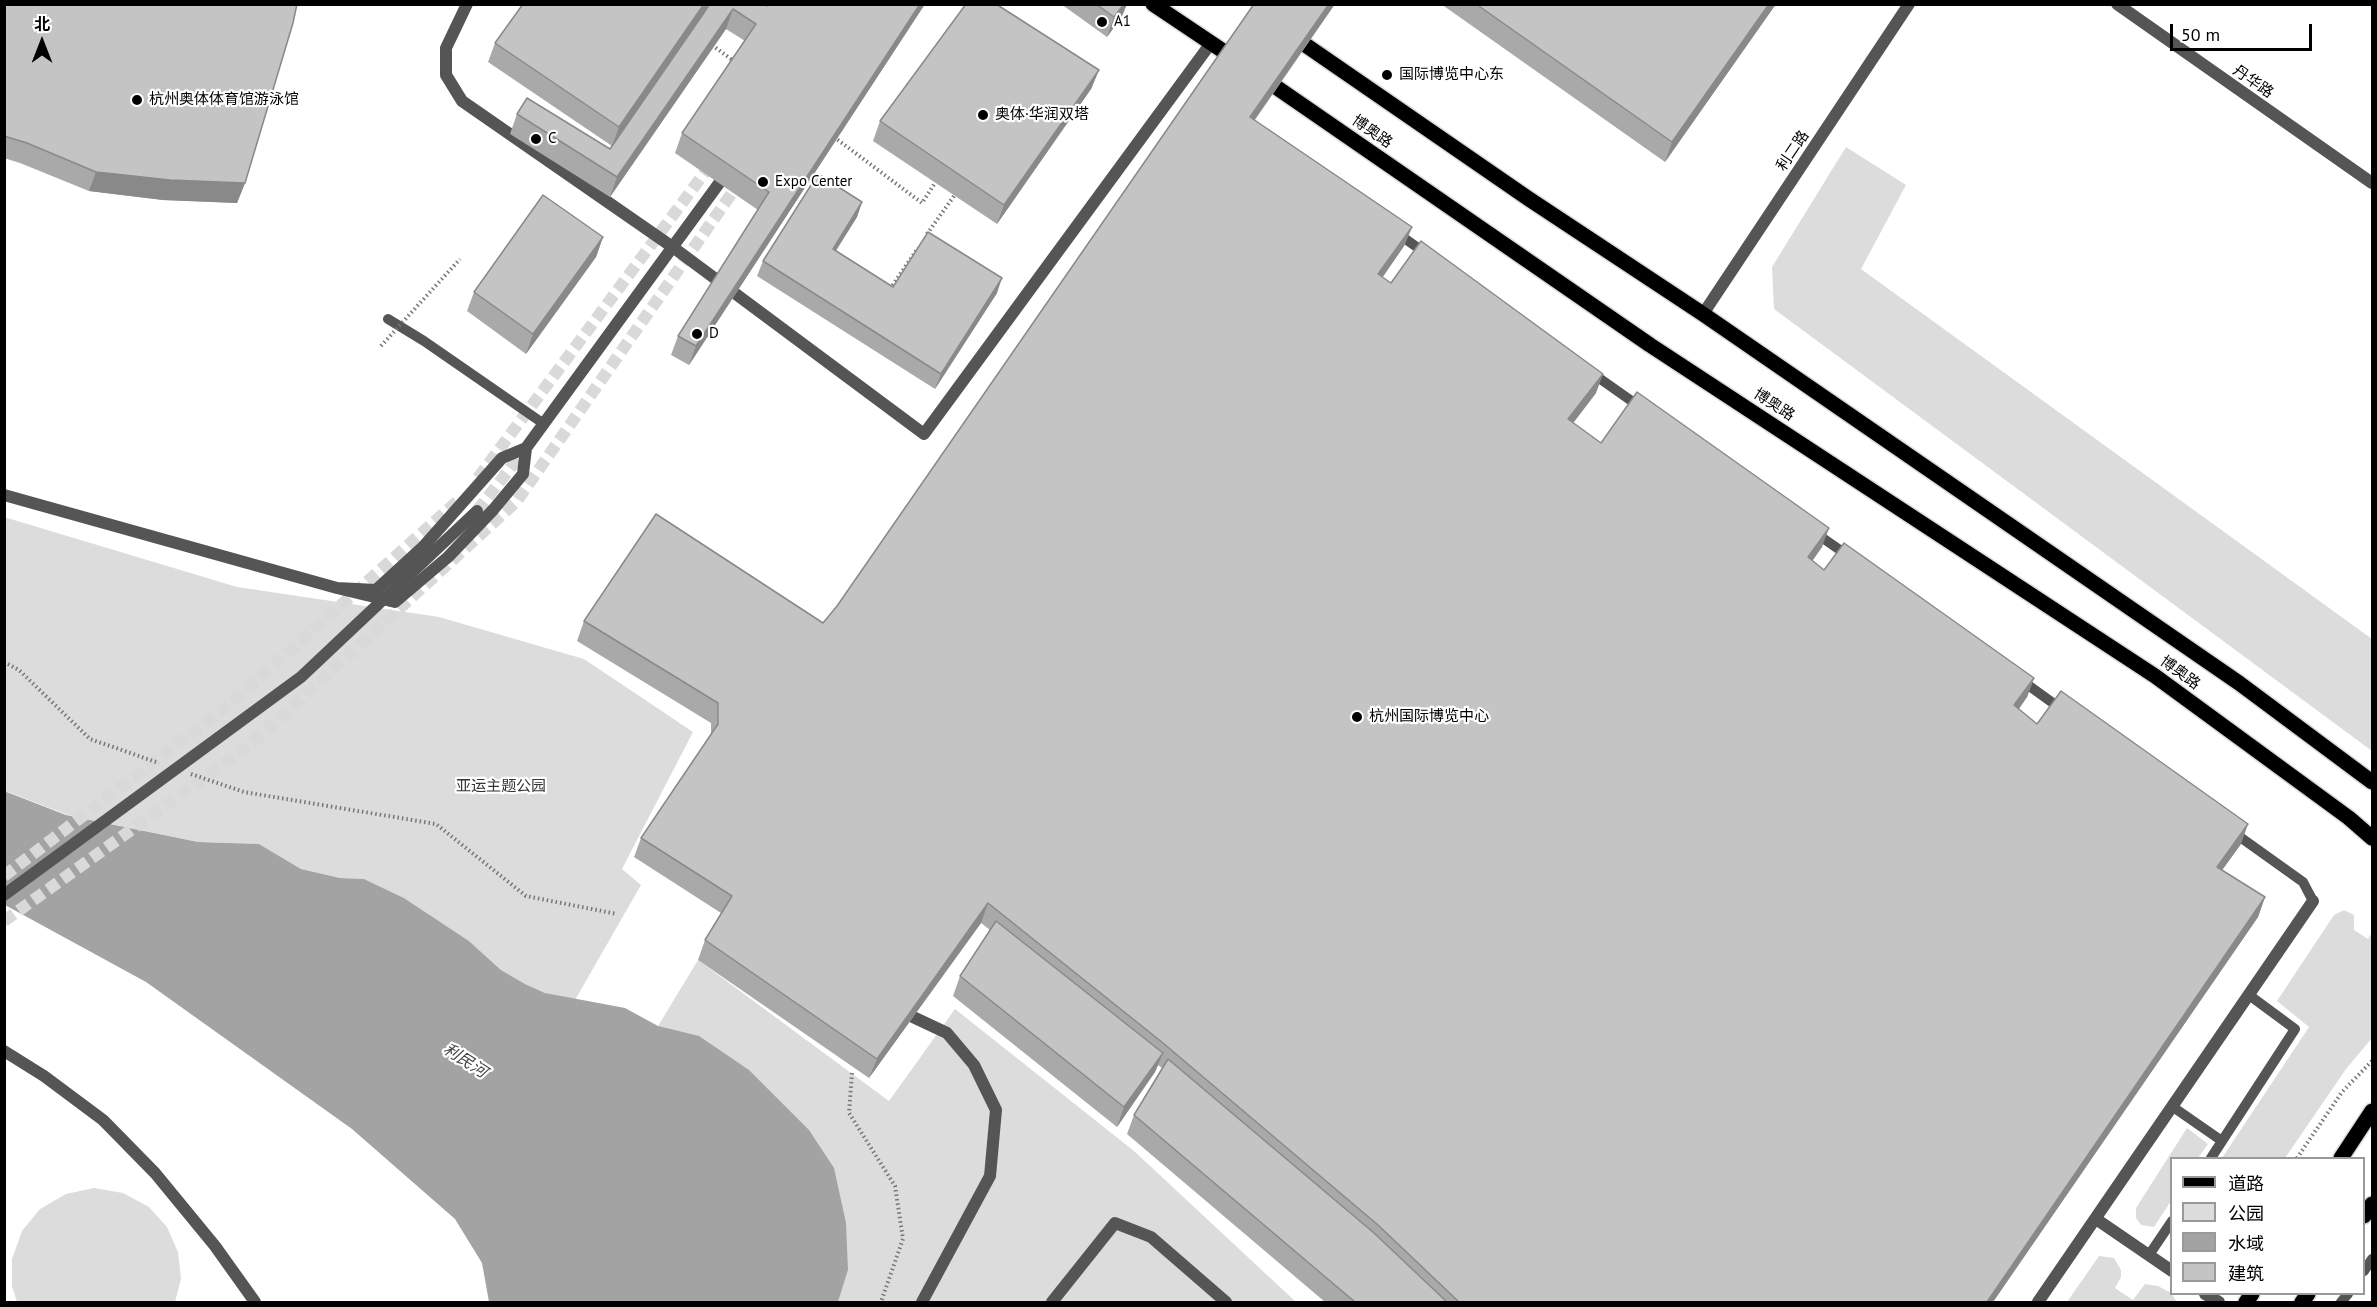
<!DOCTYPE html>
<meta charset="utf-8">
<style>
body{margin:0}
#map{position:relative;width:2377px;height:1307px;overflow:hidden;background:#fff;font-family:"PT Sans","Noto Sans SC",sans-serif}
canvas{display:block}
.frame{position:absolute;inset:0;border:6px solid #000;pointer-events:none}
.legend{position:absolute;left:2170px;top:1157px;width:195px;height:138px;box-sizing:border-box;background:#fff;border:2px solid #999;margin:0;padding:8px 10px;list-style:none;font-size:18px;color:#000}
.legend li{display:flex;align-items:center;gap:12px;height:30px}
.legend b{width:30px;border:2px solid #999}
.north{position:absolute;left:12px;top:12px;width:60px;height:60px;-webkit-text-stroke:4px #fff;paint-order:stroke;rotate:0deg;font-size:16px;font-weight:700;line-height:24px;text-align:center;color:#000}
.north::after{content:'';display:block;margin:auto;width:21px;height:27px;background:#000;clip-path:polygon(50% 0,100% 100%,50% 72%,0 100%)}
.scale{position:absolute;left:2170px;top:24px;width:142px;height:27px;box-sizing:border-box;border:3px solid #000;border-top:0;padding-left:8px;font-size:18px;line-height:21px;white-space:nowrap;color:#000;-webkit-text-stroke:4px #fff;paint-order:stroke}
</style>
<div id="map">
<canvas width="2377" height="1307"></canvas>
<div class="frame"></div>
<ul class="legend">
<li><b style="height:8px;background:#000"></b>道路</li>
<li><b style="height:16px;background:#dcdcdc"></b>公园</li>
<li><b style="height:16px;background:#a3a3a3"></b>水域</li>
<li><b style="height:16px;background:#c4c4c4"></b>建筑</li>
</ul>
<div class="north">北</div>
<div class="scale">50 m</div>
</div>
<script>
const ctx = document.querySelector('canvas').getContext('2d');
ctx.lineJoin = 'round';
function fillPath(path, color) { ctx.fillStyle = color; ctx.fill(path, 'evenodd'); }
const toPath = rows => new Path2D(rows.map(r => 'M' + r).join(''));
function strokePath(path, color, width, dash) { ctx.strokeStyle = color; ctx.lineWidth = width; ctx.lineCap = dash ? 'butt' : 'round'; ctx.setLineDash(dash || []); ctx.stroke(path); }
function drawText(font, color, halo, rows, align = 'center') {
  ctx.font = font + ' "PT Sans","Noto Sans SC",sans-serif'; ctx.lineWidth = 4.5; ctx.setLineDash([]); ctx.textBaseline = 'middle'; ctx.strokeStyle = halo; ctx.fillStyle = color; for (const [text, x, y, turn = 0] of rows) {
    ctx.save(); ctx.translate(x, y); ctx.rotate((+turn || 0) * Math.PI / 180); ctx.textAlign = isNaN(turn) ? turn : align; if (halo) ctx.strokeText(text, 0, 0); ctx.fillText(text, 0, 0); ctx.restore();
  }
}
fillPath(toPath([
 [1846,147,1906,185,1861,269,2372,639,2372,751,1774,309,1772,267],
 [4,517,237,587,439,617,584,659,693,732,622,869,641,885,575,1000,545,993,525,984,501,970,469,941,404,898,364,879,340,878,301,869,259,844,198,842,68,815,5,791],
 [2344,910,2354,915,2354,930,2368,939,2372,932,2372,1038,2346,1069,2285,1158,2222,1158,2309,1027,2277,1001,2334,915],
 [698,960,889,1101,955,1009,1134,1151,1296,1302,838,1302,848,1270,658,1026],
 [2187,1128,2208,1144,2198,1158,2172,1158,2171,1201,2154,1227,2141,1225,2136,1218,2136,1208],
 [94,1188,123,1193,149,1207,167,1227,178,1252,181,1279,175,1302,17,1302,12,1286,12,1259,22,1231,40,1209,66,1194],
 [2099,1256,2114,1258,2121,1270,2121,1277,2115,1288,2133,1300,2145,1284,2158,1286,2171,1293,2177,1302,2067,1302]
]), '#dcdcdc');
fillPath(toPath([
 [4,791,66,815,198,842,259,844,301,869,340,878,364,879,404,898,469,941,501,970,525,984,545,993,625,1008,658,1026,699,1036,749,1070,809,1130,834,1168,846,1223,848,1270,838,1302,489,1302,482,1263,455,1219,352,1129,146,982,5,905]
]), '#a3a3a3');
strokePath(toPath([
 [477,511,526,448]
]), '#d9d9d9', 12, [12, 6]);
strokePath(toPath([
 [478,478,714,160],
 [4,876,231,703,461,498],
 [4,921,250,745,516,502,741,180]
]), '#d9d9d9', 12, [12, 6]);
const primary = toPath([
 [1153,4,1238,61],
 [1291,35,1529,199,1703,314,2239,683,2372,782],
 [1260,76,1650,345,2155,676,2349,818,2372,838],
 [2341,1158,2372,1111],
 [2364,1216,2372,1204],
 [2246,1302,2252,1294],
 [2302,1302,2308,1294]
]);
strokePath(primary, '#dbdbdb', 18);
strokePath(toPath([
 [927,234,954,196],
 [890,289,918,248],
 [4,662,19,670,90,739,159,763],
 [191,774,244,792,436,824,526,896,617,914],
 [852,1073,849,1113,895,1186,903,1239,881,1302],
 [2297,1158,2342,1092,2372,1061]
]), '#777', 4, [1.5, 3]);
strokePath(toPath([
 [1397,233,1428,255],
 [388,319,424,341,544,424],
 [1589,371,1643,409],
 [1814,532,1850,557],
 [2021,680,2064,711],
 [2233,832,2303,882,2313,901],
 [2173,1107,2222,1141],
 [2211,1158,2295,1029,2249,995],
 [2149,1255,2172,1221],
 [2364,1271,2372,1259],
 [2341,1302,2348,1294]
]), '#555', 10);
strokePath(toPath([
 [467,4,446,48,446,75,462,101,674,248,924,434,1211,43],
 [2117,4,2372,183],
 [1703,314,1909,4],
 [526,448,502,458,423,547,376,590,337,588,395,602,448,557,493,510,523,474,526,448,728,171],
 [4,495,337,588],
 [913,1017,947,1033,974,1065,996,1110,990,1176,922,1302],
 [4,1051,44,1076,103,1120,155,1173,215,1246,255,1302],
 [2096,1219,2172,1271],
 [2205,1294,2219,1302],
 [1052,1302,1115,1223,1151,1237,1226,1302],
 [2038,1302,2313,901]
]), '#555', 12);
strokePath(primary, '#000', 15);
strokePath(toPath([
 [712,45,735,62],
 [834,137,922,203,935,183],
 [381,346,460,259]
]), '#777', 4, [1.5, 3]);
strokePath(toPath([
 [4,895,301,677,477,511]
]), '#555', 12);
fillPath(toPath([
 [4,4,245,183,237,203,163,200,89,191,20,163,4,158],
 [523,4,708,4,707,8,767,6,768,4,925,4,689,365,671,355,678,336,758,210,675,153,682,133,745,41,726,29,610,197,510,134,517,114,610,149,612,146,488,62,495,43],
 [1061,4,1127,4,1122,16,1107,37],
 [1254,4,1335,4,1255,120,1412,227,1404,246,1382,278,1391,283,1596,393,1573,423,1601,443,1822,547,1812,561,1824,570,2034,678,2027,697,2019,709,2037,724,2241,844,2222,870,2265,897,2258,917,1993,1302,1325,1302,1127,1134,1134,1115,1162,1068,1158,1065,1155,1072,1117,1127,953,996,960,976,990,930,981,923,869,1078,698,960,705,940,721,913,634,857,641,838,711,734,711,723,577,641,584,621,823,623,837,606],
 [1441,4,1776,4,1665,162],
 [1099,70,1091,89,997,224,873,141,880,121],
 [862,202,857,217,836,251,893,287,997,293,935,389,757,276,763,261],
 [603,237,596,257,526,354,467,311,474,292]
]), '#a9a9a9');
fillPath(toPath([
 [704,4,708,4,706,11,612,146,619,127],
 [920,4,925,4,689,365,696,346],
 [1124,4,1127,4,1122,16,1107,37,1114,17],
 [1329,4,1335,4,1243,136,1250,117],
 [1769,4,1776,4,1665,162,1672,142],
 [733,9,726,29,610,197,617,177],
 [1099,70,1091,89,997,224,1004,205],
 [96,172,245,183,237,203,163,200,89,191],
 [862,202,857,217,827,264,833,249],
 [1412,227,1404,246,1371,294,1378,274],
 [603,237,596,257,526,354,533,334],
 [1002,278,997,293,935,389,941,374],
 [1603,374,1596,393,1561,439,1568,419],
 [1829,528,1822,547,1801,577,1808,557],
 [2034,678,2027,697,2007,725,2014,705],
 [2248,824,2241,844,2210,887,2217,867],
 [2265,897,2258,917,1993,1302,1987,1302],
 [988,903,981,923,869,1078,877,1059],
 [1163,1053,1155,1072,1117,1127,1124,1107]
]), '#898989');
const building = toPath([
 [4,4,297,4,293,23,245,183,170,180,96,172,27,143,4,136,4,4],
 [523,4,704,4,619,127,495,43,523,4],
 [710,4,764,4,767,6,768,4,920,4,696,346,678,336,769,192,682,133,756,24,733,9,617,177,517,114,527,98,610,149,710,4],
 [966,4,996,4,1099,70,1004,205,880,121,966,4],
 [1096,4,1124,4,1114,17,1096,4],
 [1254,4,1329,4,1250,117,1412,227,1378,274,1391,283,1421,241,1603,374,1568,419,1601,443,1637,392,1829,528,1808,557,1824,570,1844,543,2034,678,2014,705,2037,724,2061,691,2248,824,2217,867,2265,897,1987,1302,1459,1302,1378,1225,1163,1043,988,903,877,1059,705,940,732,896,641,838,718,724,718,703,584,621,656,514,823,623,837,606,1254,4],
 [1476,4,1769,4,1672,142,1476,4],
 [818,174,862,202,833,249,893,287,928,232,1002,278,941,374,763,261,818,174],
 [543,195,603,237,533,334,474,292,543,195],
 [996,921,1163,1053,1124,1107,960,976,996,921],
 [1168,1059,1374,1233,1447,1302,1355,1302,1134,1115,1168,1059]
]);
fillPath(building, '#c4c4c4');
strokePath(building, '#898989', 1.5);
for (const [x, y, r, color] of [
 [1102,22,6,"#000"],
 [1387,75,6,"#000"],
 [137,100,6,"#000"],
 [983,115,6,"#000"],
 [536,139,6,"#000"],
 [763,182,6,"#000"],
 [697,334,6,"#000"],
 [1357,717,6,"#000"]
]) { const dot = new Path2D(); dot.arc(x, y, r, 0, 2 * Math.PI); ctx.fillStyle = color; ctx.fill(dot); strokePath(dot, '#fff', 2); }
drawText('15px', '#000', '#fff', [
 ["A1",1114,22],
 ["国际博览中心东",1399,75],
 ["杭州奥体体育馆游泳馆",149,100],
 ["奥体·华润双塔",995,115],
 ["C",548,139],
 ["Expo Center",775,182],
 ["D",709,334],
 ["杭州国际博览中心",1369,717]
], 'left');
drawText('15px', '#000', '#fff', [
 ["丹华路",2253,82,35],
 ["博奥路",1372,132,35],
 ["利二路",1793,151,-56],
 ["博奥路",1774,405,33],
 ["博奥路",2180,673,36]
]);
drawText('15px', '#333', '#fff', [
 ["亚运主题公园",501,787]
]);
drawText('italic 16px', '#444', '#fff', [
 ["利民河",465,1061,33]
]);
</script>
